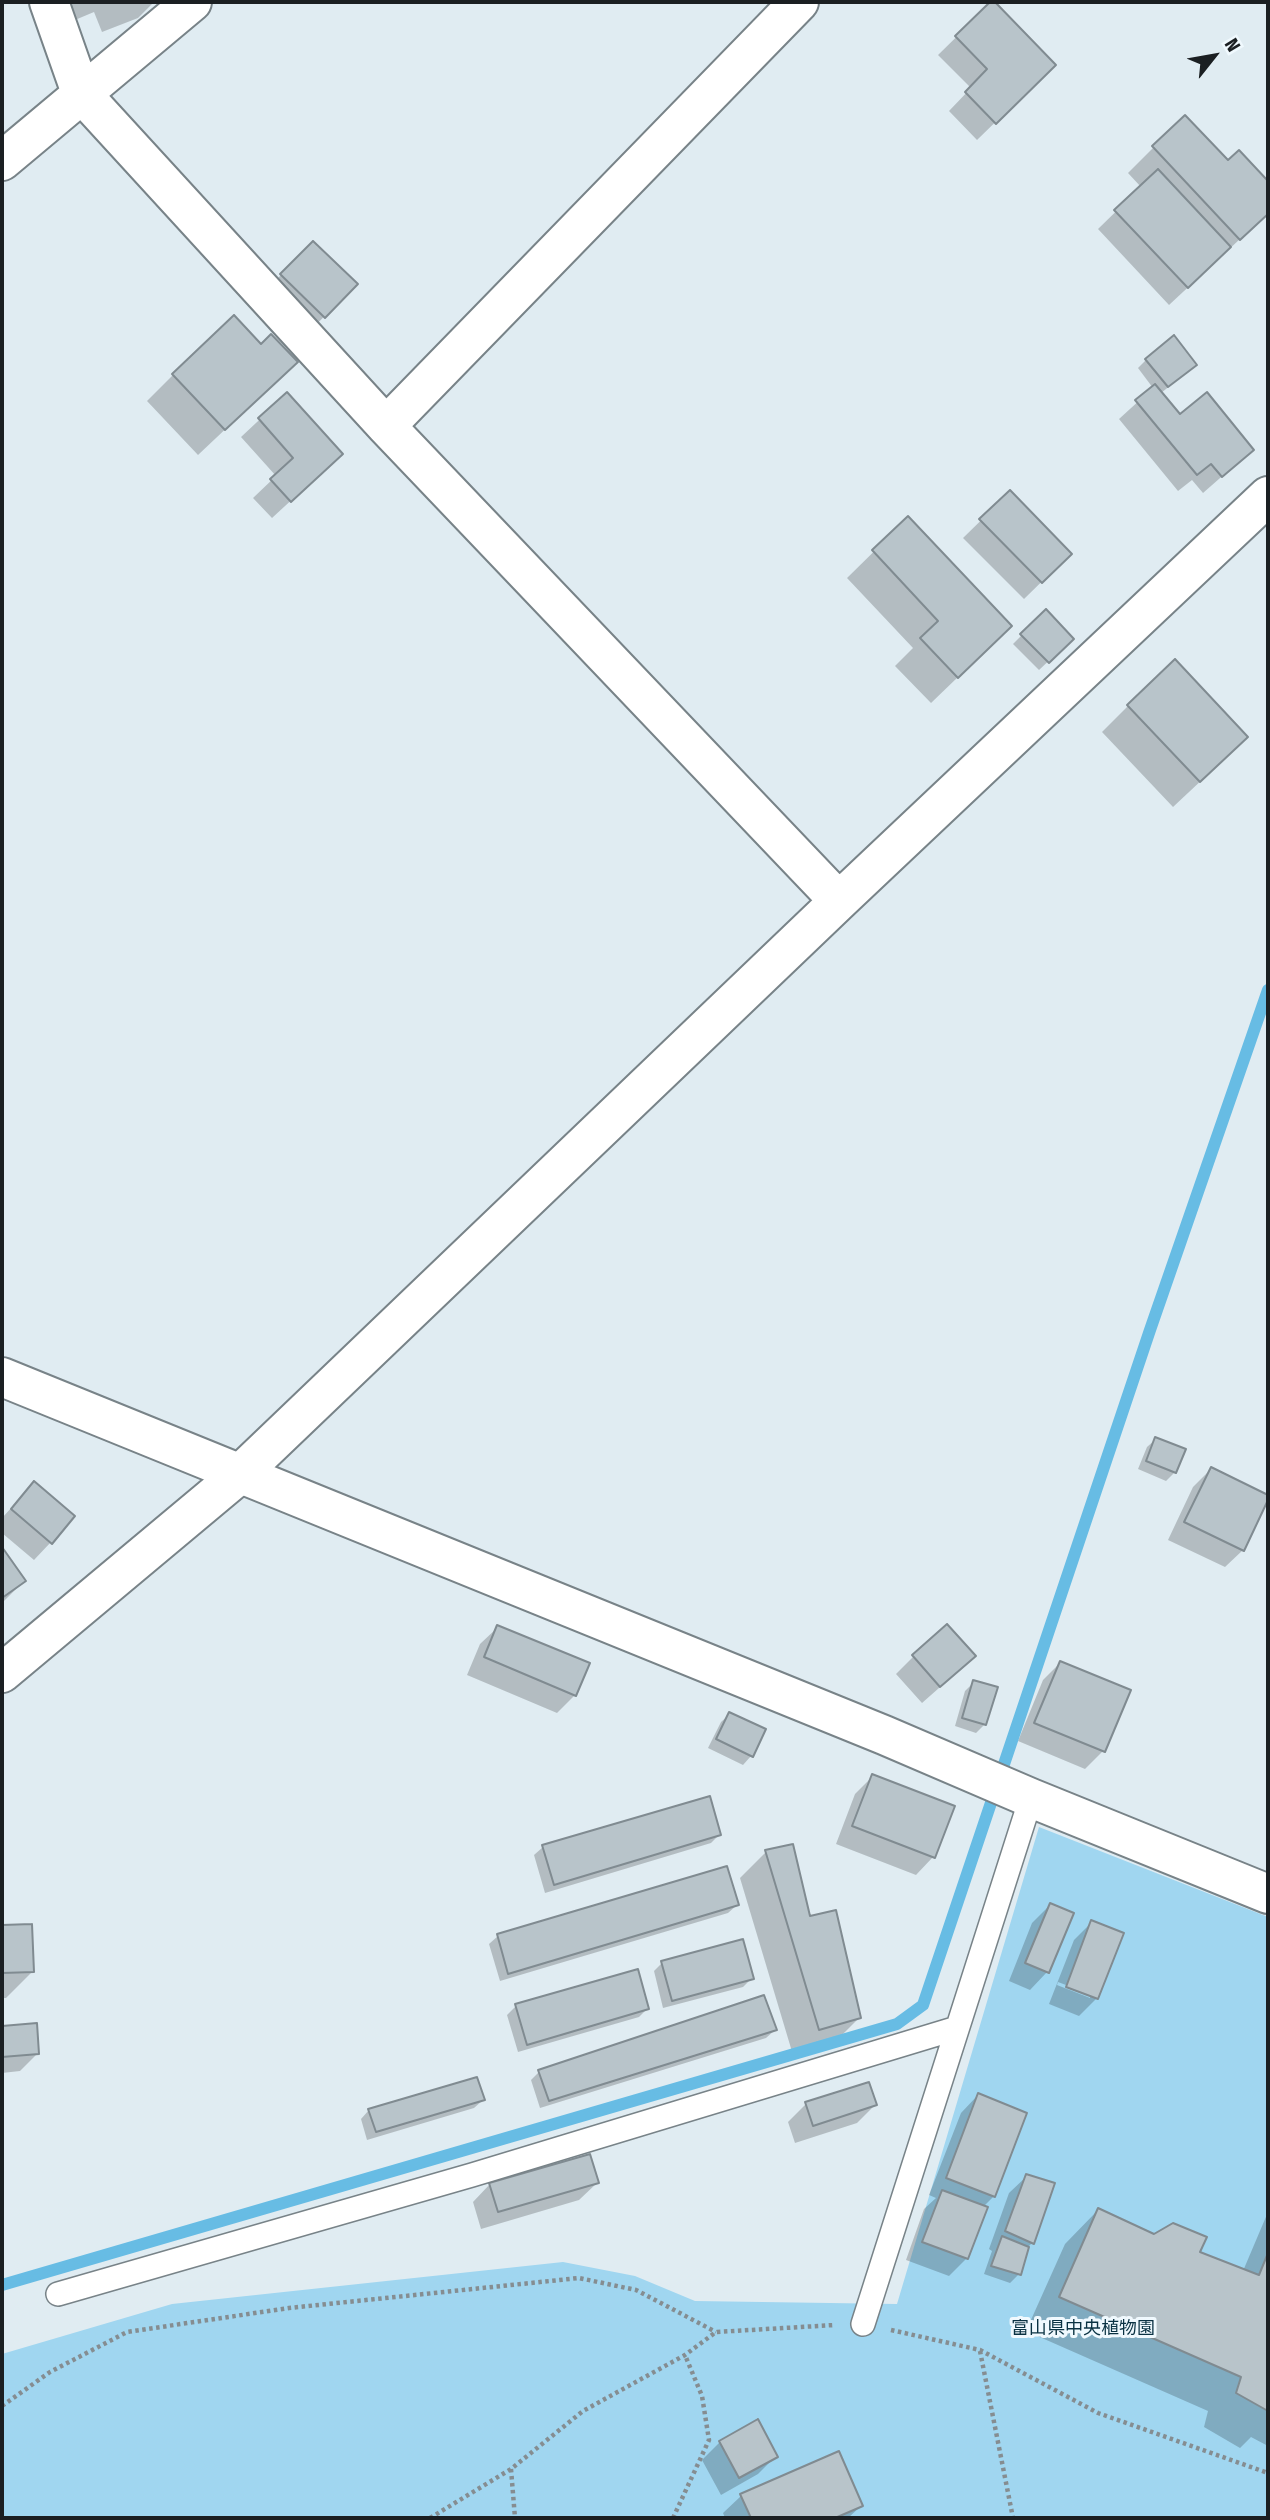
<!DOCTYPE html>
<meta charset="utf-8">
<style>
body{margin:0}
#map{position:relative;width:1270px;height:2520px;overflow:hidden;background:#e0ecf2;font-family:"Fira Sans Condensed",sans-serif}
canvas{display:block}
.frame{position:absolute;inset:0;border:4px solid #1b1f22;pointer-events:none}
.north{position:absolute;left:1179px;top:21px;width:70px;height:70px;-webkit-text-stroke:5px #f0f9fe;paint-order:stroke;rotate:59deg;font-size:19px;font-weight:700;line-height:28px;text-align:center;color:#1b1f22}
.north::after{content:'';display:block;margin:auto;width:24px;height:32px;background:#1b1f22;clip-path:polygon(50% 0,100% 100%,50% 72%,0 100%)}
</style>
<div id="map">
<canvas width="1270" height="2520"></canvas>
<div class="frame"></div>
<div class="north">N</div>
</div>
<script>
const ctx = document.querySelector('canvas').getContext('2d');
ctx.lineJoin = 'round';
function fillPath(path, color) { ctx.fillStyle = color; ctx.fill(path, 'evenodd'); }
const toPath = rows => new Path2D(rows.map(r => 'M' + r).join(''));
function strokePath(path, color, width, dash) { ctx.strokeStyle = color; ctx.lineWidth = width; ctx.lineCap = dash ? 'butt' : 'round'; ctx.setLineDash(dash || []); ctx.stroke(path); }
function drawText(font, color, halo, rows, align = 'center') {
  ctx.font = font + ' "Fira Sans Condensed","Noto Sans JP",sans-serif'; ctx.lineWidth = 6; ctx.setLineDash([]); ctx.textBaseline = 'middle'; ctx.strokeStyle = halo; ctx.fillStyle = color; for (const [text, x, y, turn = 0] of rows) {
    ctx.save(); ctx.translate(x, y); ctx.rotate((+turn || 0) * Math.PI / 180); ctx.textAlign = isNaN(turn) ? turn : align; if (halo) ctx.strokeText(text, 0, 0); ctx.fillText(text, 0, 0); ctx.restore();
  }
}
fillPath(toPath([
 [1039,1827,1268,1917,1268,2518,2,2518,2,2354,172,2304,563,2262,635,2276,695,2301,897,2304]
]), '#a0d6f0');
fillPath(toPath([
 [31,2,154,2,138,18,102,32,94,12,44,33],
 [992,2,1054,65,977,140,949,111,971,88,938,55],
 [1154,147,1228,163,1239,152,1268,183,1268,213,1169,305,1098,229,1141,187,1128,173],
 [313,243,356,284,307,334,264,292],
 [1146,360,1186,373,1161,393,1180,417,1252,450,1203,493,1192,480,1178,491,1119,419,1153,388,1138,368],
 [173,375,269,388,198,455,147,401],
 [287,394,323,471,272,518,253,498,276,476,241,437],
 [1010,492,1070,554,1024,599,963,538],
 [908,518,984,652,931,703,895,666,913,648,847,578],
 [1046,611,1072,639,1039,670,1013,644],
 [1128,706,1220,763,1173,807,1102,732],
 [1156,1439,1175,1472,1166,1481,1138,1469,1147,1447],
 [1211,1469,1243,1550,1225,1567,1168,1540,1193,1487],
 [34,1483,51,1542,34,1560,2,1533,2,1518],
 [2,1550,24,1581,2,1603],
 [498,1627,575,1695,557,1713,467,1675,480,1644],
 [913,1657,956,1673,922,1703,896,1674],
 [1060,1663,1128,1691,1103,1751,1085,1769,1018,1741,1043,1680],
 [974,1682,985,1724,976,1733,955,1726,965,1691],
 [730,1714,751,1756,743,1765,708,1748,721,1722],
 [873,1776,933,1857,916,1875,836,1844,855,1794],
 [719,1835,711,1843,545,1893,534,1855,543,1847],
 [766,1852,809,1918,859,2018,833,2044,793,2055,740,1878],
 [737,1905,728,1913,500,1981,489,1944,498,1936],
 [1050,1905,1047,1972,1030,1990,1009,1981,1032,1923],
 [1092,1922,1121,1934,1097,1998,1079,2016,1049,2004,1074,1940],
 [1058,1982,1090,1994,1090,1998,1057,1985],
 [31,1926,32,1972,6,1998,2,1998,2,1927],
 [662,1963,752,1978,743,1987,663,2008,654,1971],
 [516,2006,647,2009,639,2017,518,2052,507,2015],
 [36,2025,38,2053,20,2071,2,2073,2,2028],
 [775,2030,766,2038,540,2108,531,2080,539,2072],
 [978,2095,994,2196,983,2207,967,2258,949,2276,906,2260,924,2209,936,2198,929,2195,961,2113],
 [483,2100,474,2108,367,2140,361,2119,369,2110],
 [806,2104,875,2105,857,2123,795,2143,788,2122],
 [1027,2176,1032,2243,1028,2247,1019,2274,1010,2283,984,2274,992,2251,989,2249,1009,2193],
 [597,2183,579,2200,481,2229,473,2202,490,2184],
 [1098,2210,1243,2271,1268,2212,1268,2446,1251,2437,1240,2448,1204,2427,1208,2411,1026,2331,1065,2244],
 [720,2442,776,2456,758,2474,721,2495,702,2460],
 [741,2496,861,2506,848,2518,725,2518,723,2513]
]), '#0003');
strokePath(toPath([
 [2,2285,897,2024,923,2005,1150,1330,1268,990]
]), '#67bce4', 12);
const building = toPath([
 [990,2,995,2,1056,65,996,124,965,92,987,69,955,36,990,2],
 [1185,115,1228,160,1239,150,1268,181,1268,214,1240,240,1152,146,1185,115],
 [1158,169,1231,247,1188,288,1114,210,1158,169],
 [313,241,358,284,325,318,280,274,313,241],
 [234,315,261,344,271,334,298,362,225,430,172,374,234,315],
 [1174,335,1197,365,1168,387,1145,359,1174,335],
 [1155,384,1180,414,1207,392,1254,450,1222,477,1211,464,1197,475,1135,400,1155,384],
 [287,392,343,454,291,502,270,479,293,458,258,418,287,392],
 [1010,490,1072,554,1042,583,979,519,1010,490],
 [908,516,1012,626,958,678,920,638,938,621,872,550,908,516],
 [1046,609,1074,639,1049,663,1020,634,1046,609],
 [1175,659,1248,737,1200,782,1127,705,1175,659],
 [1155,1437,1186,1449,1176,1473,1146,1461,1155,1437],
 [1211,1467,1268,1495,1268,1500,1244,1551,1184,1522,1211,1467],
 [34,1481,75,1516,52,1544,11,1509,34,1481],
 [2,1547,26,1581,2,1598,2,1547],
 [947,1624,976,1656,940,1687,912,1655,947,1624],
 [497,1625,590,1663,576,1696,484,1657,497,1625],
 [1060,1661,1131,1690,1105,1752,1034,1723,1060,1661],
 [973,1680,998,1687,986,1725,962,1718,973,1680],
 [729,1712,766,1729,753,1757,716,1739,729,1712],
 [872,1774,955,1806,935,1858,852,1826,872,1774],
 [710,1796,721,1835,554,1885,542,1845,710,1796],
 [793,1844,810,1916,836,1910,861,2018,819,2030,765,1850,793,1844],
 [727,1866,739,1905,508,1974,497,1934,727,1866],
 [1050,1903,1074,1913,1049,1973,1025,1963,1050,1903],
 [1091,1920,1124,1933,1098,1999,1066,1987,1091,1920],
 [32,1924,34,1972,2,1973,2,1925,32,1924],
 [743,1939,754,1979,672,2001,661,1961,743,1939],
 [638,1969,649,2009,527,2045,515,2004,638,1969],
 [764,1995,777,2030,549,2101,538,2070,764,1995],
 [37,2023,39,2054,2,2057,2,2026,37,2023],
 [477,2077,485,2100,376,2132,368,2109,477,2077],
 [869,2082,877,2105,813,2126,805,2102,869,2082],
 [978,2093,1027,2113,995,2197,946,2178,978,2093],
 [590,2154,599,2183,498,2212,489,2183,590,2154],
 [1026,2174,1055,2183,1034,2244,1005,2231,1026,2174],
 [942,2190,988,2207,968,2259,922,2242,942,2190],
 [1098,2208,1154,2234,1173,2223,1207,2237,1200,2252,1259,2275,1268,2253,1268,2411,1236,2393,1241,2377,1059,2297,1098,2208],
 [1002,2236,1029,2247,1021,2275,991,2266,1002,2236],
 [758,2419,778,2457,739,2478,719,2441,758,2419],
 [839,2451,863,2506,835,2518,751,2518,740,2494,839,2451]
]);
fillPath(building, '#b8c4ca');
strokePath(building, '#808b91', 2);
const lane = toPath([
 [58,2294,472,2175,957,2028],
 [863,2324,1031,1798]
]);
const street = toPath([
 [49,2,81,93,386,426,839,901],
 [2,161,192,2],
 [386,426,799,2],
 [2,1673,240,1474,839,901,1268,496]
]);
const secondary = toPath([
 [2,1377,884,1735,1031,1798,1268,1894]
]);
strokePath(lane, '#788388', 26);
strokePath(street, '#788388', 42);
strokePath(secondary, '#788388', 42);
strokePath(toPath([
 [891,2330,980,2350,1098,2413,1268,2473],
 [980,2351,1013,2518],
 [2,2406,50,2372,127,2332,289,2308,579,2278,636,2290,716,2332],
 [511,2469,515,2518],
 [430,2518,511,2469,583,2411,685,2355,716,2332,835,2325],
 [673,2518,709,2440,702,2396,685,2355]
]), '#858d91', 4.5, [3.5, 3.5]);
strokePath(lane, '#fff', 23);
strokePath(street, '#fff', 38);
strokePath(secondary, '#fff', 38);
drawText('18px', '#0a3243', '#f0f9fe', [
 ["富山県中央植物園",1083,2329]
]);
</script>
